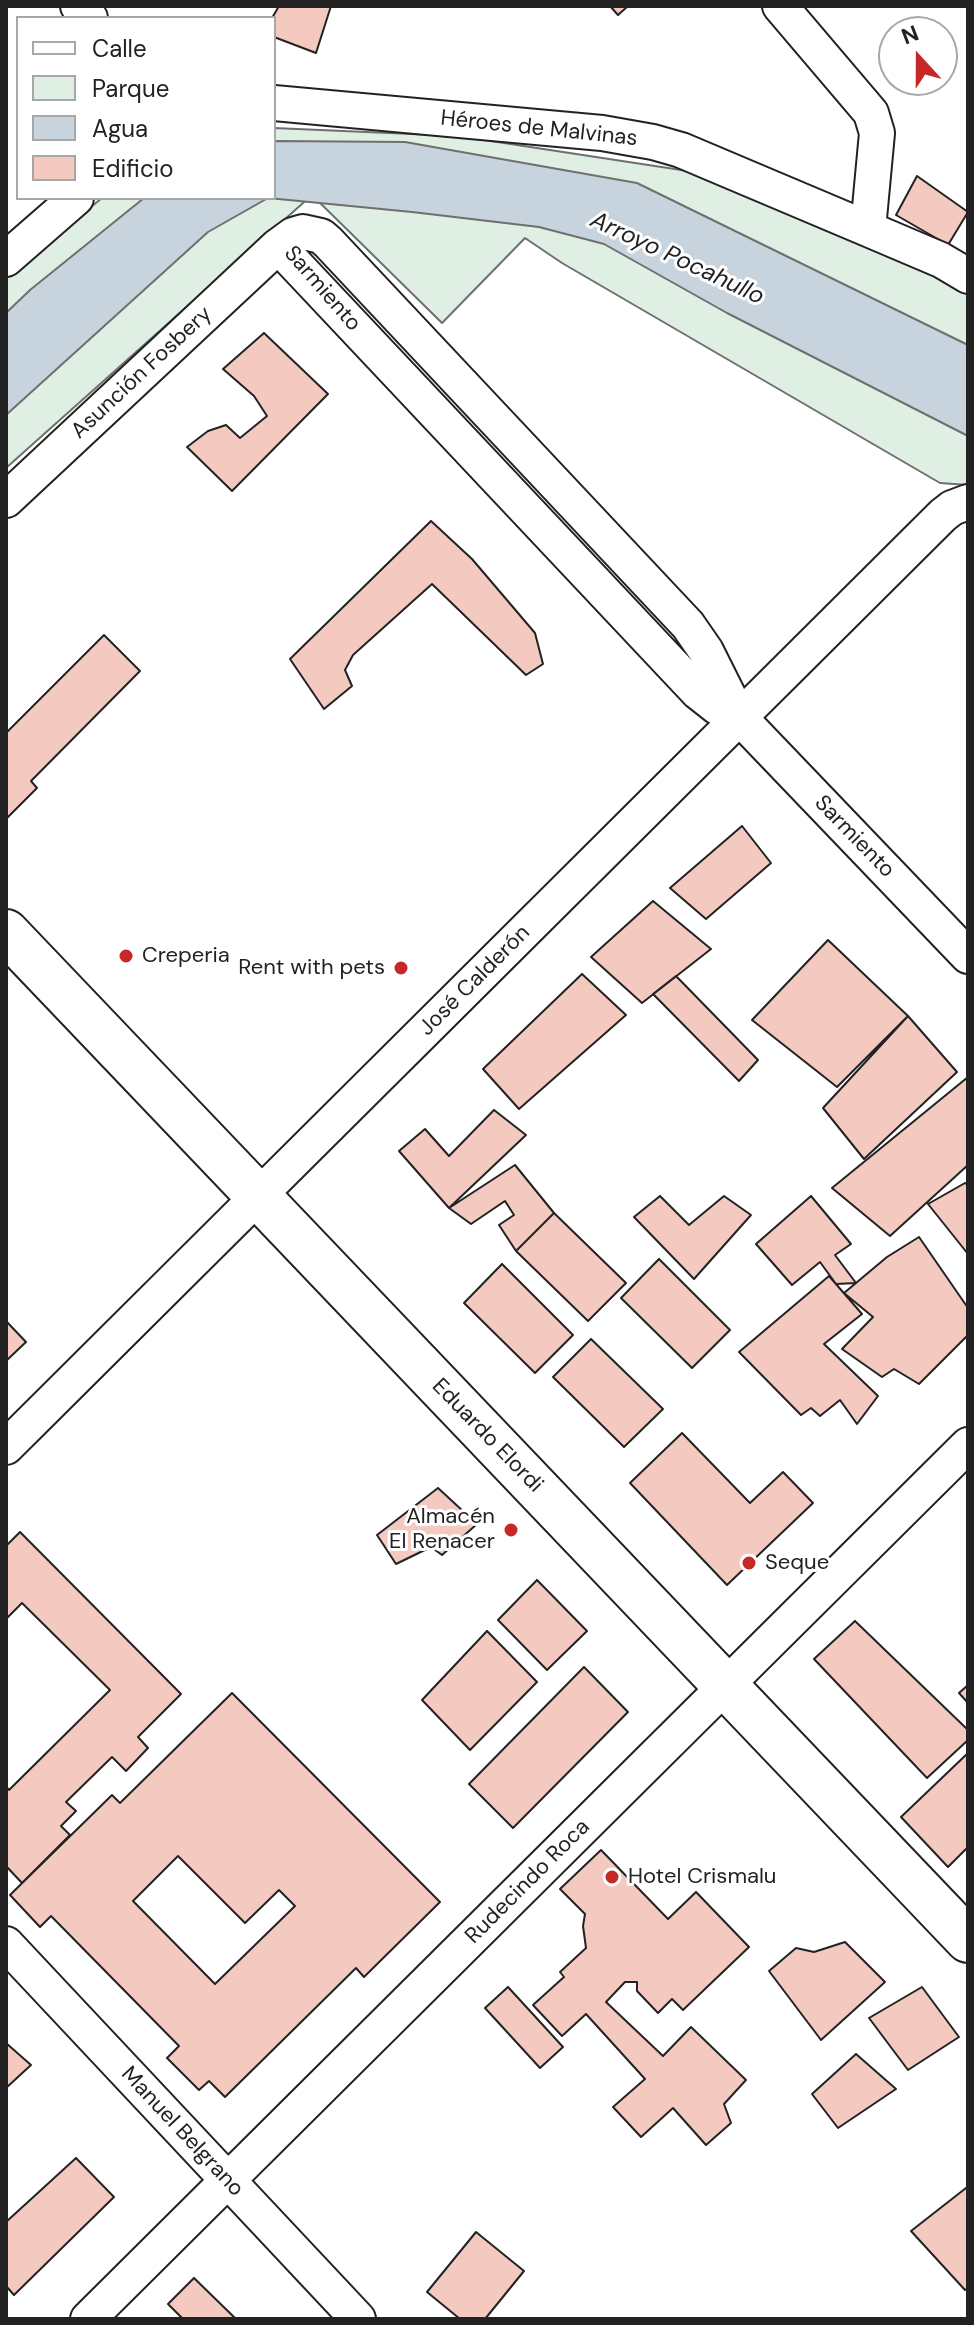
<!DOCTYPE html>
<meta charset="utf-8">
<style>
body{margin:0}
#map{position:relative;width:974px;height:2325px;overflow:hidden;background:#fff;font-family:"DM Sans",sans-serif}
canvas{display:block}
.frame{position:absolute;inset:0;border:8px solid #222;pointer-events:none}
.legend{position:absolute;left:16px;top:16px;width:260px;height:184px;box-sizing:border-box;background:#fff;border:2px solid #a7a7a7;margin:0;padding:10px 14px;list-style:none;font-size:24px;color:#222}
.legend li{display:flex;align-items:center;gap:16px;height:40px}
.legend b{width:40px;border:2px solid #a7a7a7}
.north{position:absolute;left:878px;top:16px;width:80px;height:80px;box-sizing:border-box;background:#fff;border:2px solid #a7a7a7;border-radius:50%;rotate:339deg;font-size:22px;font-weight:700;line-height:32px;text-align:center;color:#222}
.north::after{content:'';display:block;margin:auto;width:28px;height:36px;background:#c62828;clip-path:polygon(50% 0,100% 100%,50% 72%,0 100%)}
</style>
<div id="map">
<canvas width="974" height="2325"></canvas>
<div class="frame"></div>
<ul class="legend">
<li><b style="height:10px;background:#fff"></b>Calle</li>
<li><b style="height:22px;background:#e0efe3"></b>Parque</li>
<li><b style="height:22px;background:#c7d3dd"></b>Agua</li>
<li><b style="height:22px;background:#f3c9c0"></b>Edificio</li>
</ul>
<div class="north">N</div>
</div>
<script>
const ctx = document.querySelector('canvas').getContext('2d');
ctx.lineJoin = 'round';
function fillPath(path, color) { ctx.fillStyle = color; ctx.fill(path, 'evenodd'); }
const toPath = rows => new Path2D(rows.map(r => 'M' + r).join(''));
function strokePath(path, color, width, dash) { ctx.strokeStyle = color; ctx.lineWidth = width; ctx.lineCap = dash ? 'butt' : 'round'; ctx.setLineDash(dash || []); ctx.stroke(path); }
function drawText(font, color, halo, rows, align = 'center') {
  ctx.font = font + ' "DM Sans",sans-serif'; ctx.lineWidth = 6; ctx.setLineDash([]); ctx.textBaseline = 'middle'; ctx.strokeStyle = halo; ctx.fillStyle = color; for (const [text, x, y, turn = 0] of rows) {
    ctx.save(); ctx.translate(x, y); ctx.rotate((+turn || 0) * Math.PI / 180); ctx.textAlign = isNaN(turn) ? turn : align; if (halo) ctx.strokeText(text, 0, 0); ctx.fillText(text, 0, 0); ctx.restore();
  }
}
const green = toPath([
 [274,128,458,136,714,175,968,291,968,485,940,483,562,263,525,238,442,323,312,195,6,468,6,276,102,198,274,198,274,128]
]);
fillPath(green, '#e0efe3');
strokePath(green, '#6f6f6f', 2);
const water = toPath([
 [274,141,405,142,637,183,968,345,968,436,727,313,604,244,539,227,412,212,268,198,208,232,6,415,6,313,30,290,144,198,274,198,274,141]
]);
fillPath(water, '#c7d3dd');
strokePath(water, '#6f6f6f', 2);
const building = toPath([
 [279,6,331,6,316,53,274,37,272,18,279,6],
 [610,6,628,6,618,15,610,6],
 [917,176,968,212,948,245,896,215,917,176],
 [264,333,328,394,232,491,187,447,208,431,226,425,240,438,267,416,254,396,223,369,264,333],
 [431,521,472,559,535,633,543,664,526,675,432,584,353,655,345,670,352,686,324,709,290,659,431,521],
 [104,635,140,671,31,781,37,788,6,819,6,733,104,635],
 [742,826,771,863,706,919,670,888,742,826],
 [653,901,711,949,642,1003,591,957,653,901],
 [828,940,908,1016,837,1087,752,1020,828,940],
 [582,974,626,1015,519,1109,483,1069,582,974],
 [676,976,758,1060,739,1081,653,994,676,976],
 [908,1016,957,1072,864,1159,823,1108,908,1016],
 [968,1077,968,1165,890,1236,832,1188,968,1077],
 [494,1110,526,1135,449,1208,399,1151,425,1129,449,1156,494,1110],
 [515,1165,554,1213,516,1251,499,1225,514,1215,505,1201,471,1224,449,1208,515,1165],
 [965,1183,968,1185,968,1254,928,1204,965,1183],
 [660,1196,689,1225,724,1196,751,1215,694,1279,634,1217,660,1196],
 [811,1196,851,1244,835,1255,856,1283,836,1284,820,1262,792,1285,756,1244,811,1196],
 [554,1213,626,1283,588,1321,516,1251,554,1213],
 [919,1237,968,1308,968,1335,919,1384,894,1369,882,1377,842,1349,873,1317,844,1293,887,1257,919,1237],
 [659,1259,730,1330,692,1368,621,1298,659,1259],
 [502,1264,573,1335,535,1373,464,1303,502,1264],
 [829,1276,862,1314,824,1344,878,1396,857,1424,840,1400,820,1416,811,1408,801,1415,739,1352,829,1276],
 [6,1321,26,1342,6,1361,6,1321],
 [591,1339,663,1409,624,1447,553,1377,591,1339],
 [682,1433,750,1503,783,1472,813,1503,727,1585,630,1483,682,1433],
 [438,1488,477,1524,442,1555,431,1547,396,1564,377,1535,438,1488],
 [20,1532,181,1694,138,1737,148,1748,126,1771,112,1757,66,1802,76,1811,61,1826,70,1835,22,1883,6,1866,6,1786,9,1790,110,1690,22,1603,6,1619,6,1546,20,1532],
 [537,1580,587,1631,547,1670,498,1620,537,1580],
 [855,1621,968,1730,968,1740,927,1778,814,1659,855,1621],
 [487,1631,537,1682,470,1750,422,1700,487,1631],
 [584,1667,628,1712,513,1828,469,1784,584,1667],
 [968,1685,968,1703,959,1693,968,1685],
 [232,1693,440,1902,364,1977,356,1968,225,2097,209,2081,199,2090,167,2058,179,2046,51,1916,40,1927,10,1895,112,1795,120,1803,232,1693],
 [178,1856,245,1923,279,1890,295,1906,215,1984,133,1901,178,1856],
 [968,1753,968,1847,948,1867,901,1817,968,1753],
 [601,1850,668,1919,696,1892,749,1947,683,2010,672,1999,658,2013,637,1991,637,1982,625,1982,606,2002,663,2056,691,2027,746,2080,724,2104,731,2123,706,2145,673,2108,641,2137,613,2107,645,2079,586,2014,562,2036,533,2005,564,1977,560,1972,586,1948,583,1926,585,1914,560,1889,601,1850],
 [845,1942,885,1982,821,2040,769,1971,796,1948,814,1952,845,1942],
 [508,1987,563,2047,540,2068,485,2008,508,1987],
 [922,1987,959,2037,908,2070,869,2018,922,1987],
 [6,2043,31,2065,6,2088,6,2043],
 [856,2054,896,2089,838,2128,812,2094,856,2054],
 [76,2158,114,2197,14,2295,6,2286,6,2222,76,2158],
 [966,2188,968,2190,968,2288,965,2290,911,2231,966,2188],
 [476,2232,524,2271,485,2319,460,2319,427,2292,476,2232],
 [194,2278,236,2319,183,2319,168,2304,194,2278]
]);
fillPath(building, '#f3c9c0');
strokePath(building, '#222', 2);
const street = toPath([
 [78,6,90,18],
 [780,6,871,113,877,133,868,229],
 [274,103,602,133,653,142,681,150,868,229,941,260,968,276],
 [278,246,698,692,717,707,739,717],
 [6,259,76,198],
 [6,500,278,246,293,235,303,232,321,236,328,242,688,625,706,651,739,717,968,956],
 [6,1447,943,515,952,508,968,502],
 [6,1944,358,2319],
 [88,2319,968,1445]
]);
const secondary = toPath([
 [6,932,968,1940]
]);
strokePath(street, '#222', 38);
strokePath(secondary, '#222', 48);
strokePath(street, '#fff', 34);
strokePath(secondary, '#fff', 44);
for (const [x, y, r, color] of [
 [126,956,8,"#c62828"],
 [401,968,8,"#c62828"],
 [511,1530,8,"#c62828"],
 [749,1563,8,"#c62828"],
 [612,1877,8,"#c62828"]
]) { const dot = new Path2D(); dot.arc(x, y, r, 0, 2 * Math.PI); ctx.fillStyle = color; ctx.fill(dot); strokePath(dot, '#fff', 3); }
drawText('22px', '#222', '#fff', [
 ["Héroes de Malvinas",539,129,6],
 ["Sarmiento",322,289,49],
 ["Asunción Fosbery",142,373,-43],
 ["Sarmiento",854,837,46],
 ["José Calderón",475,981,-45],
 ["Eduardo Elordi",487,1436,46],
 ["Rudecindo Roca",528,1882,-45],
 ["Manuel Belgrano",182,2132,47]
]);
drawText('22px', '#222', '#fff', [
 ["Creperia",142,956],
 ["Rent with pets",385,968,"right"],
 ["Almacén",495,1517,"right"],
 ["El Renacer",495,1542,"right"],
 ["Seque",765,1563],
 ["Hotel Crismalu",628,1877]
], 'left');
drawText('italic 24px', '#222', '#fff', [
 ["Arroyo Pocahullo",677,259,25]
]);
</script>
